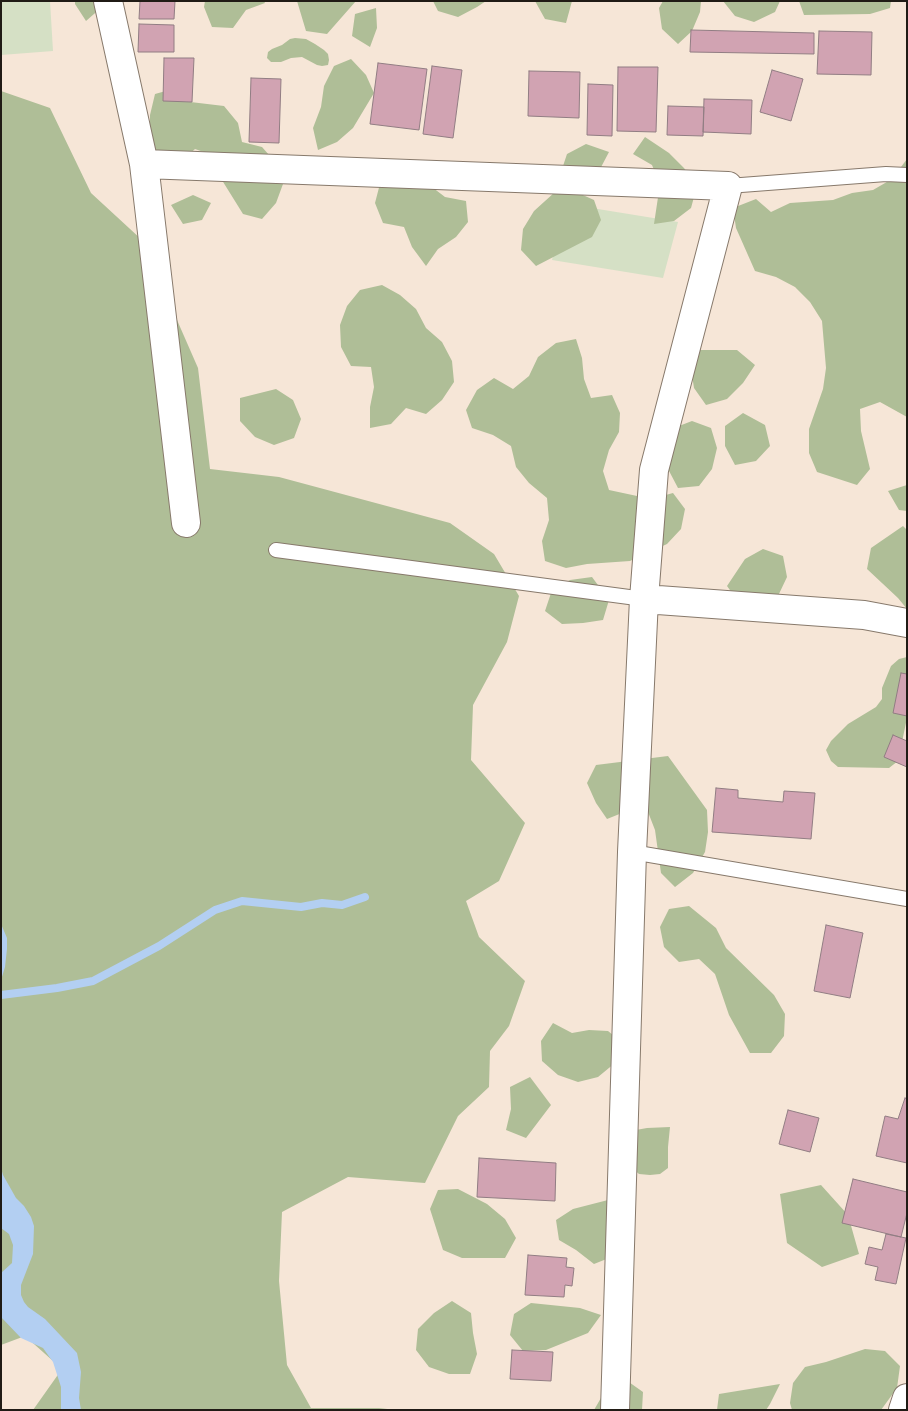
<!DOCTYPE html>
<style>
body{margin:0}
#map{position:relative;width:908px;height:1411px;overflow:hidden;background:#f6e6d7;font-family:Georgia,serif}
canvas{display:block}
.frame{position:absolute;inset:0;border:2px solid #201b15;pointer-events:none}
</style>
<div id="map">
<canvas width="908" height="1411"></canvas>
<div class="frame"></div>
</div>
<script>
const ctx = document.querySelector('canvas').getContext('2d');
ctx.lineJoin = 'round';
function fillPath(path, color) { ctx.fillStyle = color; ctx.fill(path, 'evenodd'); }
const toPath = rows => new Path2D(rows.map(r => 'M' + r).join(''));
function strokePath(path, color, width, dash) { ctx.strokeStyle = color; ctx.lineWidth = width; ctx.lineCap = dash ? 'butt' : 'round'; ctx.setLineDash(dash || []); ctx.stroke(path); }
fillPath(toPath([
 [1,1,50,1,53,51,1,55],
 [567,204,678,222,663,278,552,260]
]), '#d5e0c5');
fillPath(toPath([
 [75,1,105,1,102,7,86,21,75,4],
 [205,1,264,1,265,3,246,10,233,28,212,27,204,7],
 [297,1,356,1,327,34,306,31],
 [433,1,486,1,477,7,458,17,438,11],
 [535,1,572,1,566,23,545,19],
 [663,1,701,1,700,12,692,31,678,44,662,29,659,8],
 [723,1,780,1,775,12,754,22,735,16],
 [799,1,891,1,890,8,870,14,804,15],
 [376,8,377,28,370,47,352,36,355,14],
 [295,38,306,39,315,44,324,50,328,54,329,60,328,65,322,66,317,65,302,57,291,58,281,62,271,62,267,58,268,52,272,49,282,45,290,39],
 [351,59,366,75,374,93,353,128,337,142,318,150,313,128,321,107,324,86,334,66],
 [173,89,182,101,224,106,238,123,242,142,262,147,277,164,283,184,276,203,262,219,243,214,220,177,215,156,195,149,180,163,160,158,150,138,150,115,155,94],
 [1,91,50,108,91,193,142,240,198,368,210,469,279,477,450,523,494,554,519,596,507,642,473,705,471,760,525,823,499,881,466,901,479,937,525,981,509,1026,490,1051,489,1087,458,1116,425,1183,348,1177,282,1212,279,1281,287,1365,311,1408,379,1408,396,1410,33,1410,62,1369,25,1336,1,1345],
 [645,137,669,153,684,168,697,186,691,208,674,221,654,224,660,184,652,165,633,154],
 [586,144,609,152,599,171,560,175,567,154],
 [907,159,907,417,880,402,860,409,861,431,870,469,857,485,817,472,809,453,809,429,823,389,826,368,822,321,810,302,795,287,776,277,755,271,736,228,733,208,756,199,771,212,790,203,833,200,852,193,873,190,892,179],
 [382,176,428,184,445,197,466,201,468,222,456,237,438,249,426,266,412,247,404,227,383,223,375,203],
 [555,192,576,192,594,200,601,220,592,237,536,266,521,250,523,229,534,211],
 [193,195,211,203,202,220,183,224,171,205],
 [382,285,400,295,416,309,426,328,442,342,452,361,454,382,442,400,426,414,406,408,391,424,370,428,370,407,374,387,371,367,351,366,341,347,340,325,347,306,360,290],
 [576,339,582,358,584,379,591,398,612,395,620,413,619,432,609,450,603,471,609,490,651,499,673,493,685,509,681,529,667,544,630,561,587,564,566,568,545,561,542,541,549,520,547,498,529,483,516,467,511,446,493,435,472,428,466,410,477,390,494,378,513,389,529,376,538,357,556,343],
 [700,350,737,350,755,365,743,383,727,399,706,405,694,388,691,369],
 [276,389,293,400,301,419,294,438,274,445,255,437,240,421,240,398],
 [743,413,765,425,770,446,756,461,735,465,725,446,725,426],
 [692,421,711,428,717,448,712,469,699,486,678,488,668,469,679,426],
 [907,485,907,511,899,510,888,491],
 [903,526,907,530,907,609,898,598,867,569,871,548],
 [763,549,783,556,787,577,778,596,740,604,727,586,745,559],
 [592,577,609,600,603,620,583,623,562,624,545,611,552,590,570,580],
 [907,657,907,718,898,761,889,768,838,767,831,761,826,750,831,741,848,724,876,707,882,699,882,688,891,666,899,659],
 [668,756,707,810,708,832,705,852,693,873,675,887,661,873,655,830,648,812,627,811,607,819,596,803,587,783,596,765],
 [689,906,716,928,726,948,774,995,785,1014,784,1036,771,1053,750,1053,729,1015,715,974,699,959,679,962,664,947,660,927,669,909],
 [553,1023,572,1033,589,1030,608,1031,624,1044,615,1063,598,1077,578,1082,558,1075,542,1061,541,1041],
 [530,1077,551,1105,526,1138,506,1130,511,1109,510,1087],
 [670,1127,668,1147,668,1168,660,1174,650,1175,639,1174,631,1167,636,1130,647,1128],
 [821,1185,848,1215,859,1254,822,1267,787,1243,780,1194],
 [458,1189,487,1204,505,1219,516,1238,505,1258,462,1258,443,1250,430,1209,438,1190],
 [608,1200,614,1256,594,1264,576,1250,559,1240,556,1220,573,1209],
 [452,1301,471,1313,473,1333,477,1354,470,1374,449,1374,429,1367,416,1350,418,1329,434,1313],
 [531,1303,580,1308,601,1315,588,1333,546,1350,523,1351,510,1335,514,1314],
 [865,1349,885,1351,900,1366,897,1388,881,1410,792,1410,790,1403,793,1383,805,1367,826,1362],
 [626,1380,643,1392,642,1410,594,1410,605,1391],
 [780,1384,770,1404,766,1410,717,1410,719,1394]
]), '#afbe97');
fillPath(toPath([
 [1,924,7,938,7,949,5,967,1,980],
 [1,1168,3,1175,16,1198,24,1206,31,1217,34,1226,33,1254,21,1285,21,1295,24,1302,28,1307,45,1319,77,1353,81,1372,79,1398,81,1410,61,1410,61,1387,53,1362,43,1348,21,1338,1,1317,1,1273,12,1263,13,1245,9,1234,1,1228]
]), '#b3cff2');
strokePath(toPath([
 [1,995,57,988,93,981,159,946,215,910,242,901,301,907,322,903,342,905,365,897]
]), '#b3cff2', 8);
const building = toPath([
 [140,1,175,1,174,19,139,19,140,1],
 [139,24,174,25,174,52,138,52,139,24],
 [691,30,814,33,814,54,690,52,691,30],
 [819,31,872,32,871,75,817,74,819,31],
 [164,58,194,58,192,102,163,101,164,58],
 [378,63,427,69,419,130,370,124,378,63],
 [432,66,462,70,453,138,423,134,432,66],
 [618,67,658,67,656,132,617,131,618,67],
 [772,70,803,79,791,121,760,112,772,70],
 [529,71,580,72,579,118,528,116,529,71],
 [251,78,281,79,279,143,249,142,251,78],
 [588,84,613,85,612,136,587,135,588,84],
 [704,99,752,100,751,134,703,132,704,99],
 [668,106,704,107,703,136,667,135,668,106],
 [901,673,907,674,907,716,893,713,901,673],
 [893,735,907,741,907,767,884,757,893,735],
 [716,788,738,790,738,798,783,802,784,791,815,793,811,839,712,832,716,788],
 [826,925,863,933,850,998,814,991,826,925],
 [905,1098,907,1099,907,1163,876,1156,885,1116,898,1119,905,1098],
 [788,1110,819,1118,810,1152,779,1144,788,1110],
 [479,1158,556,1163,555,1201,477,1197,479,1158],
 [853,1179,907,1192,907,1213,901,1237,842,1223,853,1179],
 [886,1234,906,1238,896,1284,875,1280,878,1267,865,1264,869,1247,882,1250,886,1234],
 [528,1255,567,1258,566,1267,574,1268,572,1286,565,1285,564,1297,525,1295,528,1255],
 [512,1350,553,1352,551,1381,510,1379,512,1350]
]);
fillPath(building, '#d1a3b2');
strokePath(building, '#917d83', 1);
const service = toPath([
 [728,186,886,174,907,175],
 [276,550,644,599],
 [632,852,907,899]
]);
const minor = toPath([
 [108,1,144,164,186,523],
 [144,164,728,186,654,470,644,599,632,852,615,1410],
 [644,599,864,615,907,623],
 [903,1410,907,1398]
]);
strokePath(service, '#87796b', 16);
strokePath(minor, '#87796b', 30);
strokePath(service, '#fff', 14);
strokePath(minor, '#fff', 28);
</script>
